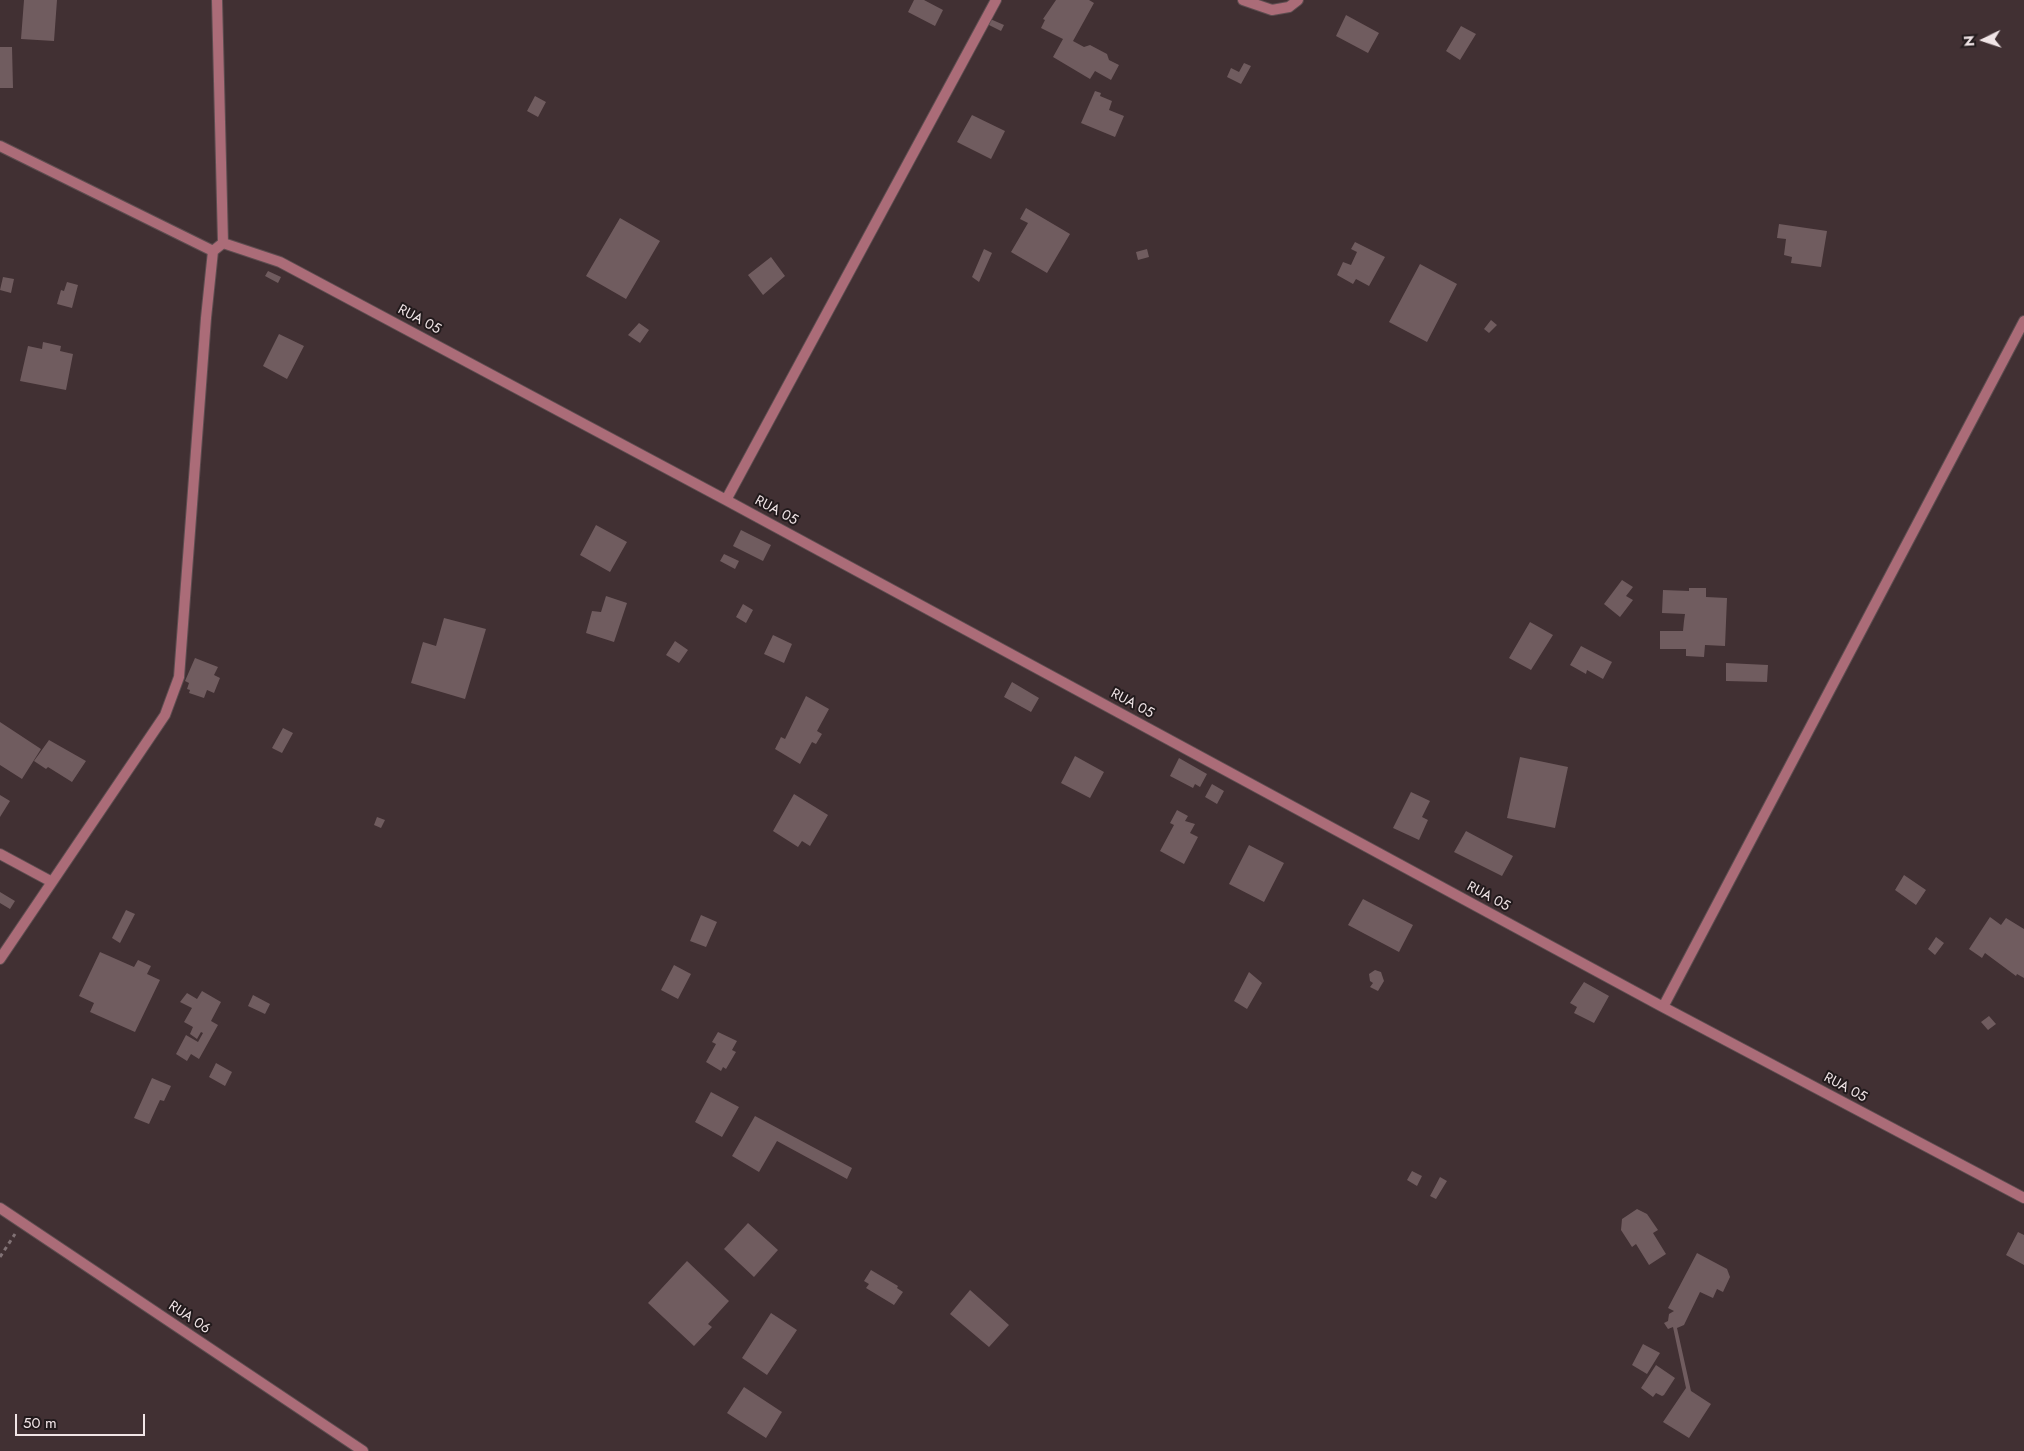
<!DOCTYPE html>
<style>
body{margin:0}
#map{position:relative;width:2024px;height:1451px;overflow:hidden;background:#413033;font-family:Jost,sans-serif}
canvas{display:block}
.north{position:absolute;left:1959px;top:15px;width:50px;height:50px;-webkit-text-stroke:4px #221a1c;paint-order:stroke;rotate:266deg;font-size:14px;font-weight:700;line-height:20px;text-align:center;color:#f1e5e7}
.north::after{content:'';display:block;margin:auto;width:18px;height:22px;background:#f1e5e7;clip-path:polygon(50% 0,100% 100%,50% 72%,0 100%)}
.scale{position:absolute;left:15px;top:1414px;width:130px;height:22px;box-sizing:border-box;border:2px solid #f1e5e7;border-top:0;padding-left:6px;font-size:15px;line-height:18px;white-space:nowrap;color:#f1e5e7;-webkit-text-stroke:4px #221a1c;paint-order:stroke}
</style>
<div id="map">
<canvas width="2024" height="1451"></canvas>
<div class="north">N</div>
<div class="scale">50 m</div>
</div>
<script>
const ctx = document.querySelector('canvas').getContext('2d');
ctx.lineJoin = 'round';
function fillPath(path, color) { ctx.fillStyle = color; ctx.fill(path, 'evenodd'); }
const toPath = rows => new Path2D(rows.map(r => 'M' + r).join(''));
function strokePath(path, color, width, dash) { ctx.strokeStyle = color; ctx.lineWidth = width; ctx.lineCap = dash ? 'butt' : 'round'; ctx.setLineDash(dash || []); ctx.stroke(path); }
function drawText(font, color, halo, rows, align = 'center') {
  ctx.font = font + ' Jost,sans-serif'; ctx.lineWidth = 4; ctx.setLineDash([]); ctx.textBaseline = 'middle'; ctx.strokeStyle = halo; ctx.fillStyle = color; for (const [text, x, y, turn = 0] of rows) {
    ctx.save(); ctx.translate(x, y); ctx.rotate((+turn || 0) * Math.PI / 180); ctx.textAlign = isNaN(turn) ? turn : align; if (halo) ctx.strokeText(text, 0, 0); ctx.fillText(text, 0, 0); ctx.restore();
  }
}
fillPath(toPath([
 [24,0,57,0,54,41,21,39],
 [914,0,924,0,943,10,935,26,908,12],
 [1056,0,1089,0,1094,3,1073,41,1084,47,1090,45,1107,54,1109,60,1119,65,1111,80,1095,71,1090,79,1053,57,1063,39,1041,28,1045,20,1043,19],
 [1346,15,1379,33,1368,53,1336,36],
 [988,18,1004,25,1001,31,985,23],
 [1461,26,1476,34,1460,60,1446,51],
 [0,47,12,47,13,88,0,88],
 [1244,63,1251,66,1241,84,1227,77,1231,68,1239,72],
 [1095,91,1101,93,1100,96,1112,101,1109,110,1124,116,1115,137,1081,123],
 [535,96,546,102,538,117,527,111],
 [972,115,1005,131,991,159,957,142],
 [1026,208,1070,234,1047,273,1011,252,1028,223,1020,219],
 [620,218,660,241,626,299,586,276],
 [1779,224,1827,231,1821,267,1791,263,1792,257,1784,255,1786,239,1777,238],
 [1355,242,1385,257,1369,286,1356,279,1353,284,1337,275,1343,262,1351,265,1357,252,1351,249],
 [984,249,992,253,979,282,972,277],
 [1147,249,1149,257,1138,260,1136,252],
 [771,257,785,276,763,295,748,275],
 [1420,264,1457,284,1427,342,1389,322],
 [268,271,281,277,278,283,265,276],
 [3,277,14,279,11,293,0,290],
 [67,282,78,285,72,308,57,304,61,290,64,291],
 [1491,320,1497,325,1489,333,1484,329],
 [639,323,649,330,640,343,628,335],
 [279,334,304,346,287,379,263,366],
 [43,342,61,346,60,351,73,354,66,390,20,381,28,346,42,349],
 [596,525,627,542,610,572,580,555],
 [741,530,771,545,763,561,733,546],
 [724,554,739,561,735,569,720,561],
 [1622,580,1633,587,1626,596,1633,600,1620,617,1604,604],
 [1689,588,1706,588,1706,597,1727,598,1725,646,1705,645,1704,657,1686,656,1686,649,1660,649,1660,631,1683,631,1684,621,1685,614,1662,613,1663,590,1689,591],
 [606,596,627,603,614,642,586,633,592,611,601,612],
 [743,604,753,610,746,623,736,617],
 [444,618,486,629,465,699,411,683,423,642,436,646],
 [1530,622,1553,635,1531,670,1509,658],
 [773,635,792,644,784,663,764,654],
 [675,641,688,650,679,663,666,655],
 [1581,646,1612,662,1603,679,1587,670,1586,674,1570,665],
 [195,658,218,667,214,675,220,678,214,693,207,690,204,698,189,693,190,690,187,689,189,683,185,681],
 [1726,663,1768,665,1767,682,1726,681],
 [1012,682,1039,698,1031,712,1004,697],
 [806,696,829,709,817,731,822,734,816,744,812,742,800,764,775,749,781,737,785,739],
 [0,722,41,749,22,779,0,765],
 [283,728,293,733,282,753,272,748],
 [49,740,86,761,72,782,48,767,46,769,34,761],
 [1075,756,1104,772,1090,798,1061,783],
 [1520,757,1568,767,1555,828,1507,818],
 [1179,758,1207,774,1200,787,1195,784,1193,788,1170,776],
 [1212,784,1224,791,1217,804,1205,797],
 [1411,792,1430,801,1422,817,1428,820,1419,840,1393,828],
 [794,794,828,815,810,846,802,841,798,847,773,831],
 [0,795,10,801,0,817],
 [1177,810,1188,816,1185,821,1195,824,1190,833,1198,837,1184,864,1160,851,1174,825,1170,823],
 [377,817,385,820,381,828,374,825],
 [1466,831,1513,856,1502,876,1454,852],
 [1249,845,1284,863,1264,902,1229,884],
 [1904,875,1926,890,1916,905,1895,890],
 [0,892,15,901,10,909,0,903],
 [1363,899,1413,925,1399,952,1348,925],
 [126,910,135,914,120,943,112,938],
 [701,915,717,922,706,947,690,941],
 [1990,917,2001,925,2006,918,2024,929,2024,978,2017,974,2016,976,1985,953,1982,958,1969,949],
 [1936,937,1944,943,1935,955,1928,949],
 [100,952,134,967,138,960,151,966,147,974,160,980,135,1032,90,1012,94,1003,79,996],
 [674,965,691,974,678,999,661,990],
 [1375,970,1381,972,1384,981,1378,991,1370,987,1373,983,1370,981,1369,974],
 [1249,972,1262,983,1247,1009,1234,1001],
 [1584,982,1609,996,1594,1023,1574,1013,1577,1007,1570,1003],
 [202,991,221,1002,211,1021,218,1025,199,1059,191,1054,187,1061,176,1054,186,1035,198,1042,203,1033,201,1032,197,1039,190,1034,193,1027,184,1022,192,1008,180,1002,187,993,197,999],
 [253,995,270,1004,265,1014,248,1006],
 [1989,1016,1996,1024,1988,1030,1981,1022],
 [718,1032,737,1041,732,1050,736,1052,726,1069,723,1067,721,1071,706,1062,716,1044,712,1042],
 [216,1063,232,1072,225,1086,209,1077],
 [152,1078,171,1086,164,1101,160,1100,149,1124,134,1118],
 [711,1092,739,1107,722,1137,695,1122],
 [755,1116,852,1168,847,1179,777,1141,759,1172,732,1156],
 [1412,1171,1422,1176,1417,1186,1407,1180],
 [1440,1177,1447,1181,1436,1199,1430,1196],
 [1637,1209,1647,1214,1658,1230,1653,1233,1666,1254,1649,1265,1636,1244,1632,1247,1621,1230,1622,1219],
 [748,1223,778,1250,754,1277,724,1249],
 [2018,1232,2024,1235,2024,1265,2006,1255],
 [1697,1253,1727,1269,1730,1277,1723,1292,1717,1289,1713,1298,1700,1292,1684,1325,1677,1328,1691,1391,1711,1404,1689,1438,1663,1422,1686,1388,1673,1327,1668,1329,1664,1323,1668,1321,1669,1314,1674,1311,1668,1308],
 [687,1261,729,1301,708,1324,712,1327,694,1346,648,1303],
 [871,1270,898,1286,897,1288,903,1292,894,1305,866,1288,869,1284,864,1281],
 [970,1290,1009,1325,989,1347,950,1314],
 [771,1313,797,1330,767,1375,742,1358],
 [1643,1344,1660,1353,1647,1374,1632,1365],
 [1656,1365,1675,1378,1664,1395,1662,1396,1656,1393,1653,1397,1641,1388],
 [744,1387,782,1412,766,1438,727,1413]
]), '#705c5f');
const lane = toPath([
 [1243,0,1272,10,1289,7,1298,0]
]);
const street = toPath([
 [0,146,213,251],
 [223,243,280,262,726,500,1663,1007,2024,1198],
 [726,500,996,0],
 [0,854,52,882],
 [0,959,165,715,179,677,206,318,213,251,223,243,217,0],
 [1663,1007,2024,321],
 [0,1208,363,1451]
]);
strokePath(lane, '#5d4d50', 12);
strokePath(street, '#5d4d50', 12);
strokePath(toPath([
 [0,1257,15,1234]
]), '#817275', 3, [4, 4]);
strokePath(lane, '#ab6c78', 10);
strokePath(street, '#ab6c78', 10);
drawText('14px', '#f1e5e7', '#221a1c', [
 ["RUA 05",419,320,28],
 ["RUA 05",776,511,28],
 ["RUA 05",1132,704,28],
 ["RUA 05",1488,897,28],
 ["RUA 05",1845,1088,28],
 ["RUA 06",189,1318,34]
]);
</script>
